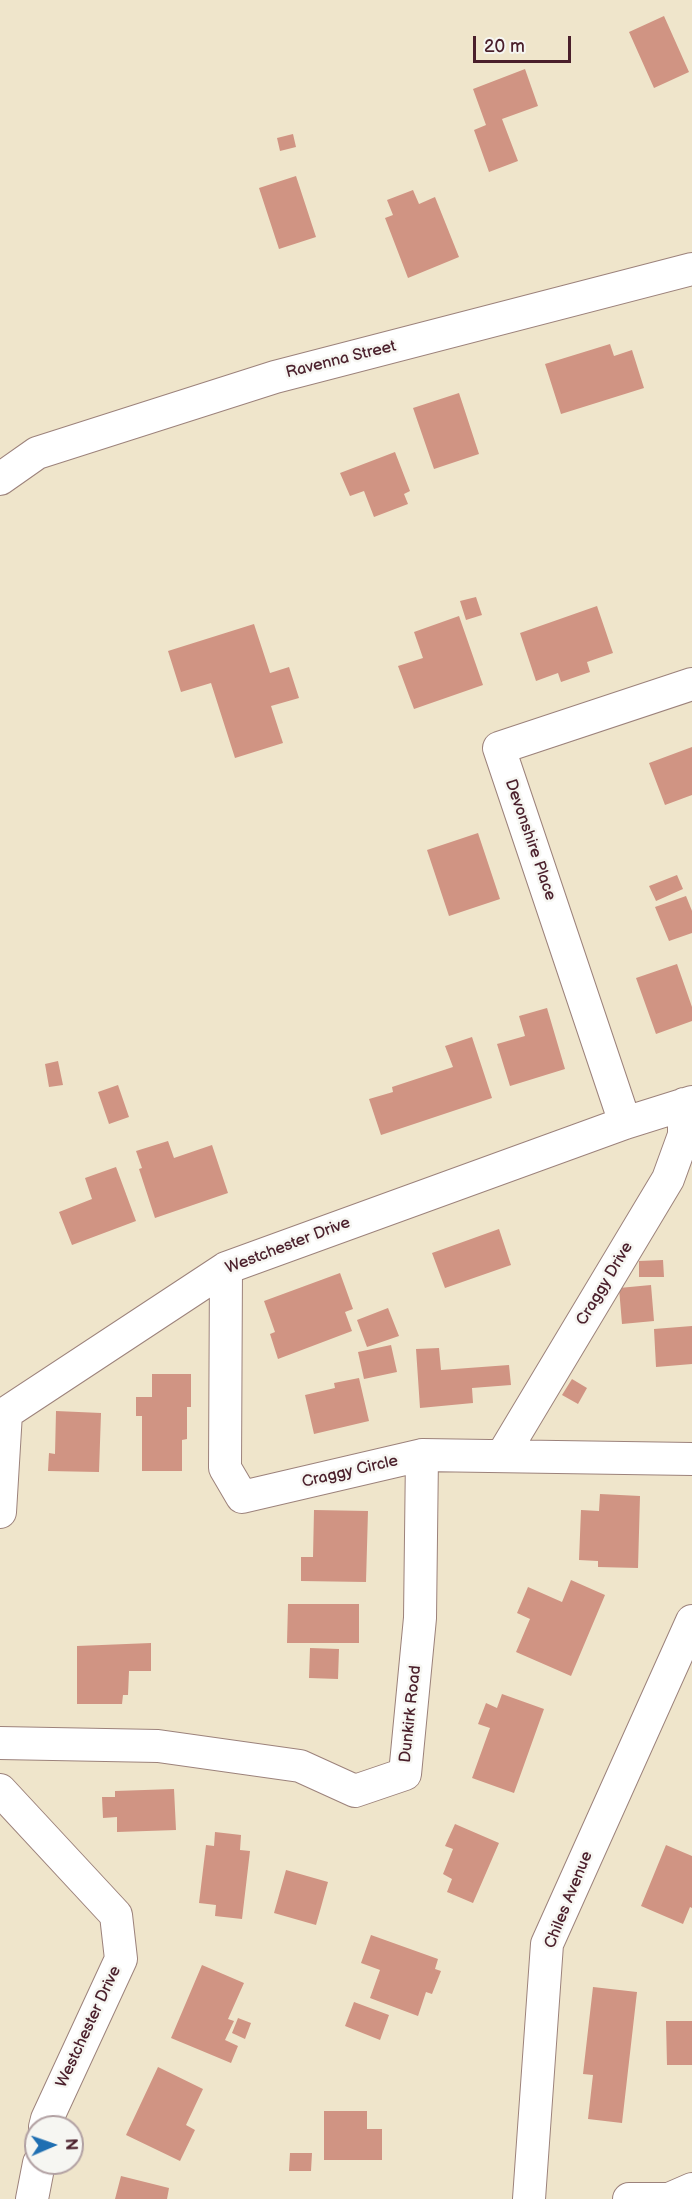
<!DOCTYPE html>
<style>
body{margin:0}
#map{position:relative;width:692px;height:2199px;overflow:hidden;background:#efe5cb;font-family:"Balsamiq Sans",sans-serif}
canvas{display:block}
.north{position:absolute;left:24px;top:2115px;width:60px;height:60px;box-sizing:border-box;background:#f6f6f2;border:2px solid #b1a0a2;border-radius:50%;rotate:88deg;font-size:16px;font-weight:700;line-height:24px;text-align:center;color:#4a1f2b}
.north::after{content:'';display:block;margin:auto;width:21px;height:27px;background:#1f6fb2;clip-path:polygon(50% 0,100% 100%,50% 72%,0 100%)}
.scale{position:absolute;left:473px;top:36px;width:98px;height:27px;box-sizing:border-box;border:3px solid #4a1f2b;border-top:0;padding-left:8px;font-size:18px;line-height:21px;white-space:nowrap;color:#4a1f2b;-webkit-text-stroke:4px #f6f6f2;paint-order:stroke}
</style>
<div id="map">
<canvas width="692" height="2199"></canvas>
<div class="north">N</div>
<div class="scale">20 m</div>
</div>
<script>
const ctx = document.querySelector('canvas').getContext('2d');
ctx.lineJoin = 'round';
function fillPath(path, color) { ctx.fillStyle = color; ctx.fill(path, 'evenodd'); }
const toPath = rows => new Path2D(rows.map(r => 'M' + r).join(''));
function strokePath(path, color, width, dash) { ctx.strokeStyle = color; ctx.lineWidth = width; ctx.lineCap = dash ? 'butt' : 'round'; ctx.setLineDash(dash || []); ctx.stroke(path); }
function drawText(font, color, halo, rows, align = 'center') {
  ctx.font = font + ' "Balsamiq Sans",sans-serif'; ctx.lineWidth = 5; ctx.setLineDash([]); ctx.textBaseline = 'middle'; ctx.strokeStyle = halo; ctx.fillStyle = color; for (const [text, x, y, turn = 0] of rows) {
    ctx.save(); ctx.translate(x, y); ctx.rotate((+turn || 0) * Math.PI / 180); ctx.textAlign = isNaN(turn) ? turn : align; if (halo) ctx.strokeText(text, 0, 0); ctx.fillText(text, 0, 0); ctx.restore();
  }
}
fillPath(toPath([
 [664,16,689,72,654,88,629,32],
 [525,69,538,106,502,119,518,161,489,172,474,130,486,125,473,89],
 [293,134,296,147,280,151,277,138],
 [296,176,316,237,279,249,259,188],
 [413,190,419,204,435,197,459,257,408,278,385,218,393,215,387,200],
 [610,344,614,356,632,350,644,388,561,414,545,364],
 [459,393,479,454,434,469,413,408],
 [395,452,410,491,404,494,408,504,374,517,364,491,350,496,340,473],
 [476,597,482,615,466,620,460,601],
 [597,606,613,653,587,662,590,672,561,682,558,673,536,681,520,633],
 [459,616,483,685,414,709,398,666,423,658,414,632],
 [254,624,270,673,289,667,299,698,271,706,283,743,235,758,211,683,181,692,168,651],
 [692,747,692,795,665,805,649,763],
 [478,833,500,899,449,916,427,850],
 [677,875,683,889,656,901,649,886],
 [686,896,692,911,692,933,669,941,655,907],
 [677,964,692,1007,692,1021,656,1034,636,978],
 [547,1008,565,1069,510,1086,497,1044,525,1036,519,1016],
 [472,1037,492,1098,381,1135,369,1099,393,1092,392,1087,453,1067,445,1046],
 [58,1061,63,1085,49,1087,45,1064],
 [118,1085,129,1117,109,1124,98,1092],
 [168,1141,174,1158,212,1145,228,1193,155,1218,139,1169,142,1168,136,1151],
 [116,1167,136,1221,72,1245,59,1212,92,1199,85,1178],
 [499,1229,511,1265,445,1288,432,1253],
 [663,1260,664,1277,639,1277,639,1261],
 [340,1273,353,1309,345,1312,352,1331,278,1359,270,1334,275,1332,264,1301],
 [651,1285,654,1321,622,1324,619,1288],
 [388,1308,399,1336,367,1347,357,1320],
 [692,1326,692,1364,656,1367,654,1329],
 [391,1345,397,1372,364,1379,358,1352],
 [439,1348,441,1370,509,1365,511,1385,472,1388,473,1403,420,1408,416,1349],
 [152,1374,191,1374,191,1407,187,1407,187,1439,182,1440,182,1471,142,1471,142,1416,136,1416,136,1397,152,1397],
 [359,1378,369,1421,314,1434,305,1395,335,1388,334,1383],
 [572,1379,587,1388,578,1404,562,1395],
 [56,1411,101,1413,99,1472,48,1471,49,1453,55,1454],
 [600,1494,640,1496,638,1568,598,1567,598,1561,579,1560,581,1510,599,1511],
 [314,1510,368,1511,366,1582,301,1581,301,1557,313,1557],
 [571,1580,605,1595,571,1676,516,1652,530,1619,517,1613,528,1587,562,1602],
 [288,1604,359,1604,359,1643,287,1643],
 [151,1643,151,1671,129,1671,128,1695,123,1695,122,1704,77,1704,77,1646],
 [310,1648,339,1649,338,1679,309,1678],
 [502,1694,544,1709,514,1793,472,1778,490,1728,478,1724,486,1703,497,1708],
 [174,1789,176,1830,117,1832,117,1817,103,1818,102,1797,115,1797,115,1791],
 [455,1824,499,1843,473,1903,447,1892,452,1879,443,1874,453,1849,445,1846],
 [215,1832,241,1835,240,1850,250,1851,242,1919,215,1916,216,1905,199,1903,206,1845,214,1846],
 [666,1845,692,1856,692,1908,690,1907,683,1924,641,1906],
 [286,1870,328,1882,316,1925,274,1913],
 [371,1935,438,1959,435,1969,441,1971,432,1994,426,1992,418,2016,370,1998,380,1970,361,1963],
 [202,1965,244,1983,228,2019,234,2021,225,2040,238,2046,231,2063,171,2038],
 [593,1987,637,1992,622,2123,588,2119,593,2075,583,2074],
 [354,2002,389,2015,380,2040,345,2026],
 [238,2018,251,2023,245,2039,232,2033],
 [666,2021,692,2021,692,2065,667,2065],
 [158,2067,203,2089,186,2125,195,2130,180,2161,126,2135],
 [324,2111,367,2111,367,2129,382,2129,382,2160,324,2160],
 [290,2153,312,2153,311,2171,289,2171],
 [121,2176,169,2188,167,2199,115,2199]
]), '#d09483');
const minor = toPath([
 [0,479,37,453,275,377,692,269],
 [625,1123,499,748,692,684],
 [226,1268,225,1468,242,1497,422,1455,692,1459],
 [502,1456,668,1179,684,1135,684,1104],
 [0,1512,6,1413,226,1268,625,1123,692,1102],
 [0,1743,158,1746,300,1766,355,1791,405,1774,420,1618,422,1455],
 [0,1790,116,1915,121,1959,47,2119,45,2127],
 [32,2199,39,2163],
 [529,2199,547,1944,692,1621],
 [629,2199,669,2199,692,2189]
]);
strokePath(minor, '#9c827b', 34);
strokePath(minor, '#fff', 32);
drawText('16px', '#4a1f2b', '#f6f6f2', [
 ["Ravenna Street",341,360,-14],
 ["Devonshire Place",530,840,71],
 ["Westchester Drive",288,1246,-21],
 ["Craggy Drive",605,1284,-59],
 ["Craggy Circle",350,1472,-13],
 ["Dunkirk Road",411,1714,-84],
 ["Chiles Avenue",569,1900,-68],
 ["Westchester Drive",89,2027,-65]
]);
</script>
